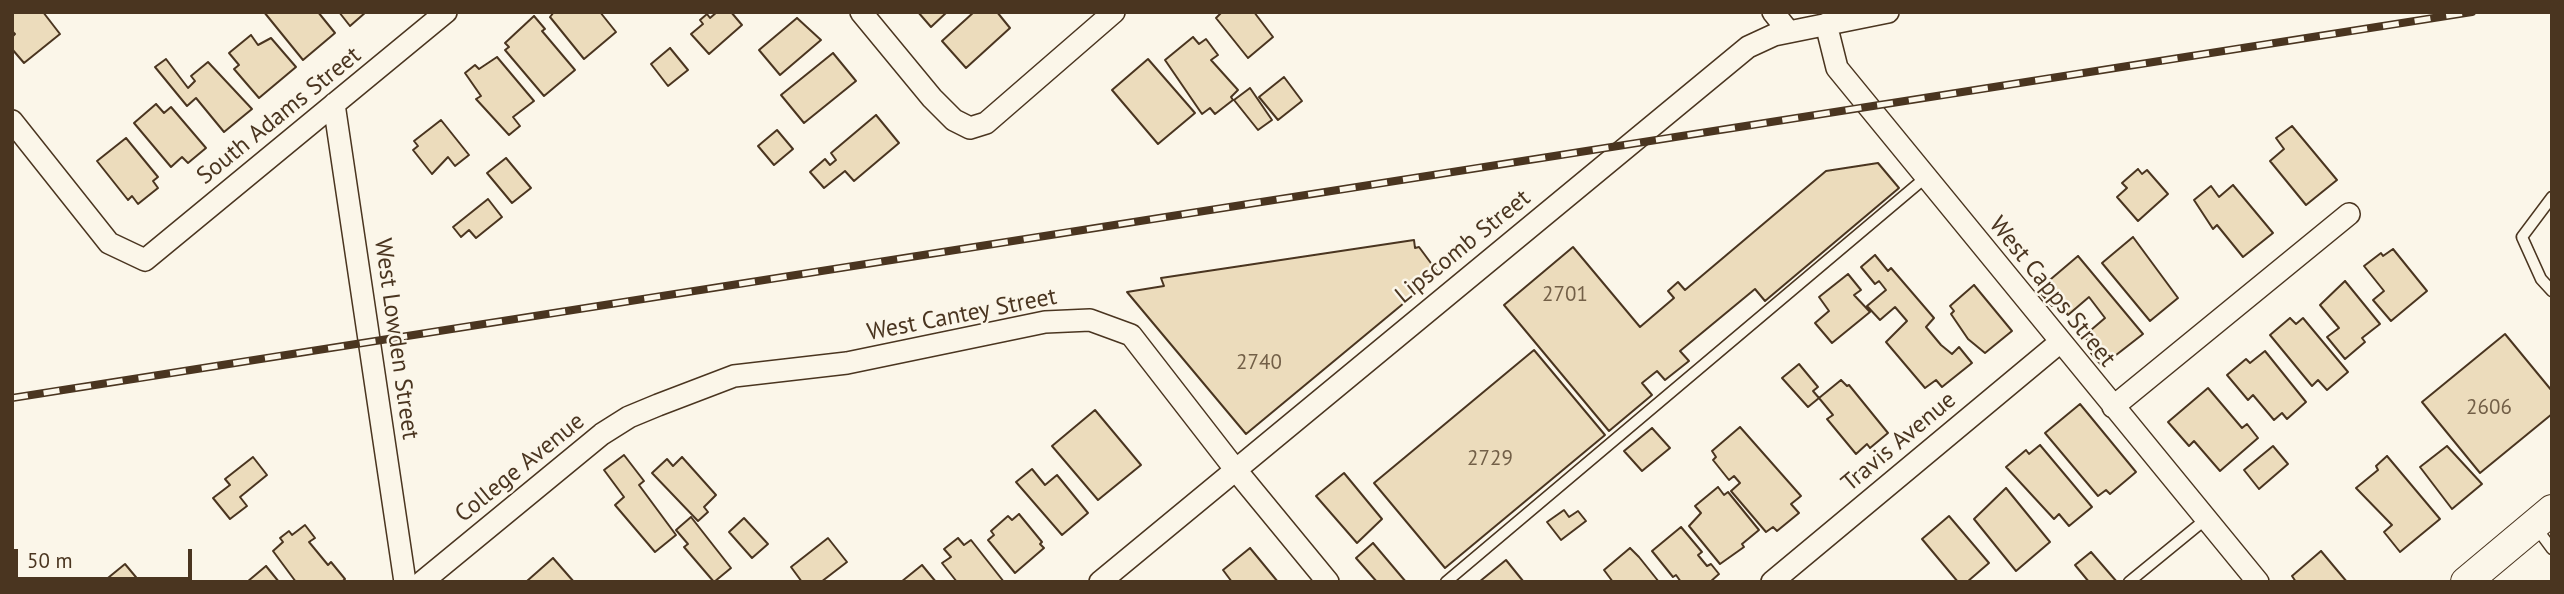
<!DOCTYPE html>
<style>
body{margin:0}
#map{position:relative;width:2564px;height:594px;overflow:hidden;background:#fbf6e9;font-family:"PT Sans",sans-serif}
canvas{display:block}
.frame{position:absolute;inset:0;border:14px solid #4a3520;pointer-events:none}
.scale{position:absolute;left:14px;top:549px;width:178px;height:32px;box-sizing:border-box;border:4px solid #4a3520;border-top:0;padding-left:9px;font-size:21px;line-height:24px;white-space:nowrap;color:#4a3520;-webkit-text-stroke:5px #fbf6e9;paint-order:stroke}
</style>
<div id="map">
<canvas width="2564" height="594"></canvas>
<div class="frame"></div>
<div class="scale">50 m</div>
</div>
<script>
const ctx = document.querySelector('canvas').getContext('2d');
ctx.lineJoin = 'round';
function fillPath(path, color) { ctx.fillStyle = color; ctx.fill(path, 'evenodd'); }
const toPath = rows => new Path2D(rows.map(r => 'M' + r).join(''));
function strokePath(path, color, width, dash) { ctx.strokeStyle = color; ctx.lineWidth = width; ctx.lineCap = dash ? 'butt' : 'round'; ctx.setLineDash(dash || []); ctx.stroke(path); }
function drawText(font, color, halo, rows, align = 'center') {
  ctx.font = font + ' "PT Sans",sans-serif'; ctx.lineWidth = 5; ctx.setLineDash([]); ctx.textBaseline = 'middle'; ctx.strokeStyle = halo; ctx.fillStyle = color; for (const [text, x, y, turn = 0] of rows) {
    ctx.save(); ctx.translate(x, y); ctx.rotate((+turn || 0) * Math.PI / 180); ctx.textAlign = isNaN(turn) ? turn : align; if (halo) ctx.strokeText(text, 0, 0); ctx.fillText(text, 0, 0); ctx.restore();
  }
}
const building = toPath([
 [12,12,43,12,60,34,24,63,12,49,12,37,15,34,12,31,12,12],
 [264,12,318,12,335,33,303,60,264,12],
 [339,12,366,12,350,26,339,12],
 [554,12,600,12,616,32,584,59,550,17,554,12],
 [717,12,731,12,742,25,709,54,691,34,703,24,700,20,707,14,710,18,717,12],
 [918,12,947,12,931,27,918,12],
 [974,12,997,12,1010,28,966,68,942,41,974,12],
 [1222,12,1254,12,1273,37,1248,58,1216,18,1222,12],
 [534,16,545,29,542,31,575,70,544,96,505,50,509,47,505,43,534,16],
 [797,18,821,40,780,75,759,50,797,18],
 [251,35,258,45,271,38,296,67,259,98,234,69,239,65,229,53,251,35],
 [1193,37,1199,44,1206,39,1218,55,1211,60,1238,90,1231,97,1233,100,1215,114,1210,108,1202,114,1165,60,1193,37],
 [670,48,688,70,668,86,651,64,670,48],
 [833,53,856,81,804,123,781,95,833,53],
 [497,57,534,101,513,117,520,126,509,135,476,99,481,96,465,73,475,65,479,69,497,57],
 [166,59,188,88,195,81,191,76,208,62,252,109,224,132,196,98,187,106,155,67,166,59],
 [1148,59,1195,113,1158,144,1112,90,1148,59],
 [1284,77,1302,101,1278,120,1259,97,1284,77],
 [1250,88,1272,120,1258,130,1234,100,1250,88],
 [156,104,164,113,171,107,206,148,188,163,182,157,171,167,134,123,156,104],
 [876,115,899,143,854,181,845,171,824,188,810,172,825,159,830,165,836,160,831,153,876,115],
 [441,120,469,155,455,166,448,157,432,174,413,150,418,146,414,141,441,120],
 [2292,126,2337,180,2306,205,2270,161,2284,149,2276,138,2292,126],
 [777,130,793,149,774,165,758,146,777,130],
 [126,138,158,177,153,181,158,188,138,204,132,196,128,200,97,161,126,138],
 [506,158,531,188,512,203,487,173,506,158],
 [1878,163,1899,188,1765,301,1755,289,1680,351,1689,361,1665,380,1657,371,1642,383,1652,395,1609,431,1504,305,1573,247,1640,327,1674,298,1668,291,1678,282,1685,290,1826,171,1878,163],
 [2138,169,2142,174,2147,170,2168,194,2138,221,2117,197,2127,188,2122,183,2138,169],
 [2233,185,2273,233,2243,257,2217,225,2213,229,2194,200,2211,186,2219,197,2233,185],
 [488,199,502,217,476,238,469,230,461,237,453,227,488,199],
 [2133,237,2178,298,2150,321,2102,263,2133,237],
 [1414,240,1415,248,1419,247,1439,274,1246,434,1127,292,1164,286,1161,278,1414,240],
 [2393,249,2427,291,2391,321,2373,300,2384,291,2364,266,2381,253,2383,256,2393,249],
 [1875,255,1888,271,1891,268,1934,318,1926,327,1941,345,1952,354,1959,347,1972,363,1942,387,1936,380,1925,388,1886,342,1907,321,1895,307,1880,320,1867,306,1886,290,1879,281,1875,284,1861,267,1875,255],
 [2078,256,2143,334,2102,366,2091,353,2095,349,2084,336,2105,318,2089,297,2068,315,2057,302,2052,306,2038,290,2078,256],
 [1848,274,1861,290,1854,295,1870,312,1832,343,1815,323,1829,311,1819,297,1848,274],
 [2345,281,2380,324,2362,338,2365,342,2345,359,2327,337,2339,328,2320,305,2345,281],
 [1974,285,2012,331,1985,353,1968,339,1951,314,1954,311,1950,306,1974,285],
 [2290,318,2296,324,2303,318,2348,372,2327,390,2318,380,2312,386,2270,335,2290,318],
 [2505,334,2552,391,2552,414,2480,473,2422,402,2505,334],
 [1534,350,1605,435,1445,568,1374,483,1534,350],
 [2265,351,2306,402,2287,419,2282,413,2274,420,2253,395,2248,400,2227,375,2246,359,2250,363,2265,351],
 [1799,364,1818,387,1813,391,1819,398,1808,407,1782,378,1799,364],
 [1841,380,1847,386,1849,385,1888,433,1870,448,1867,444,1856,454,1827,419,1833,415,1819,398,1841,380],
 [2208,388,2242,428,2247,424,2258,438,2220,471,2194,441,2189,446,2168,422,2208,388],
 [2080,404,2136,472,2110,494,2106,490,2098,496,2045,433,2080,404],
 [1095,410,1141,465,1098,500,1052,446,1095,410],
 [1740,427,1801,496,1791,504,1799,513,1777,531,1773,527,1766,532,1731,491,1740,483,1734,476,1729,480,1713,460,1716,457,1712,451,1740,427],
 [1652,428,1670,448,1642,471,1624,451,1652,428],
 [2040,445,2092,507,2069,526,2059,514,2054,519,2006,467,2026,450,2029,454,2040,445],
 [2273,446,2288,464,2259,489,2244,470,2273,446],
 [2447,446,2482,484,2452,509,2420,467,2447,446],
 [624,455,644,481,639,485,676,535,655,552,615,505,624,497,604,470,624,455],
 [2387,456,2440,519,2400,552,2384,532,2392,525,2356,488,2378,470,2376,466,2387,456],
 [253,457,267,475,240,497,247,506,230,519,213,498,230,485,225,479,253,457],
 [682,457,716,495,704,507,708,512,698,521,652,473,667,459,673,466,682,457],
 [1032,469,1045,485,1057,475,1088,513,1062,535,1016,482,1032,469],
 [1344,473,1382,519,1357,543,1316,496,1344,473],
 [1718,487,1724,495,1728,492,1759,530,1742,544,1744,547,1720,564,1689,526,1701,513,1695,506,1718,487],
 [2006,488,2050,542,2016,571,1974,519,2006,488],
 [1564,510,1569,517,1578,511,1586,521,1561,540,1547,522,1564,510],
 [1019,514,1042,542,1040,544,1044,548,1015,573,988,540,994,535,991,531,1008,516,1012,520,1019,514],
 [1949,516,1989,563,1967,582,1958,582,1922,539,1949,516],
 [691,517,731,568,714,582,684,547,688,544,676,530,691,517],
 [744,518,768,544,752,558,729,532,744,518],
 [305,525,315,538,309,542,328,565,331,562,345,579,342,582,296,582,273,551,283,542,280,538,289,531,292,535,305,525],
 [1681,527,1702,552,1698,555,1707,566,1711,564,1719,574,1710,582,1681,582,1676,575,1673,577,1652,551,1681,527],
 [828,538,847,562,821,582,802,582,791,567,828,538],
 [958,538,964,545,971,540,1004,582,957,582,942,563,951,557,944,549,958,538],
 [1373,543,1406,582,1377,582,1356,558,1373,543],
 [1250,548,1278,582,1232,582,1223,570,1250,548],
 [1630,548,1639,557,1659,582,1613,582,1604,570,1630,548],
 [2321,551,2347,582,2296,582,2292,576,2321,551],
 [2091,552,2117,582,2089,582,2075,565,2091,552],
 [553,558,574,582,528,582,527,581,553,558],
 [1506,560,1523,581,1479,582,1506,560],
 [125,564,140,582,103,582,125,564],
 [922,565,936,582,901,582,922,565],
 [266,566,279,582,247,582,266,566]
]);
fillPath(building, '#ecdcbc');
strokePath(building, '#4a3520', 2);
const lane = toPath([
 [2552,197,2522,237,2541,279,2552,291],
 [2535,526,2552,549],
 [1446,582,1925,178],
 [2129,582,2206,519]
]);
const street = toPath([
 [861,12,932,98,954,120,970,128,986,123,1114,12],
 [1773,12,1789,32],
 [1826,24,1837,68,2258,582],
 [334,104,405,582],
 [12,121,109,243,145,260,446,12],
 [2113,407,2349,214],
 [422,582,602,434,629,417,658,405,734,376,847,363,1045,322,1090,320,1131,335,1235,469,1328,582],
 [1100,582,1748,47,1774,35,1888,12],
 [1772,582,2059,343]
]);
const secondary = toPath([
 [2466,582,2552,510]
]);
strokePath(lane, '#4a3520', 13);
strokePath(street, '#4a3520', 24);
strokePath(secondary, '#4a3520', 32);
strokePath(lane, '#fbf6e9', 10);
strokePath(street, '#fbf6e9', 21);
strokePath(secondary, '#fbf6e9', 30);
const rail = toPath([
 [12,398,2472,12]
]);
strokePath(rail, '#4a3520', 8);
strokePath(rail, '#fbf6e9', 5, [16]);
drawText('21px', '#725f47', null, [
 ["2701",1565,295],
 ["2740",1259,363],
 ["2606",2489,408],
 ["2729",1490,459]
]);
drawText('24px', '#4a3520', '#fbf6e9', [
 ["South Adams Street",279,116,-39],
 ["Lipscomb Street",1463,247,-39],
 ["West Capps Street",2052,292,51],
 ["West Cantey Street",962,315,-11],
 ["West Lowden Street",396,339,82],
 ["Travis Avenue",1899,442,-40],
 ["College Avenue",520,468,-39]
]);
</script>
